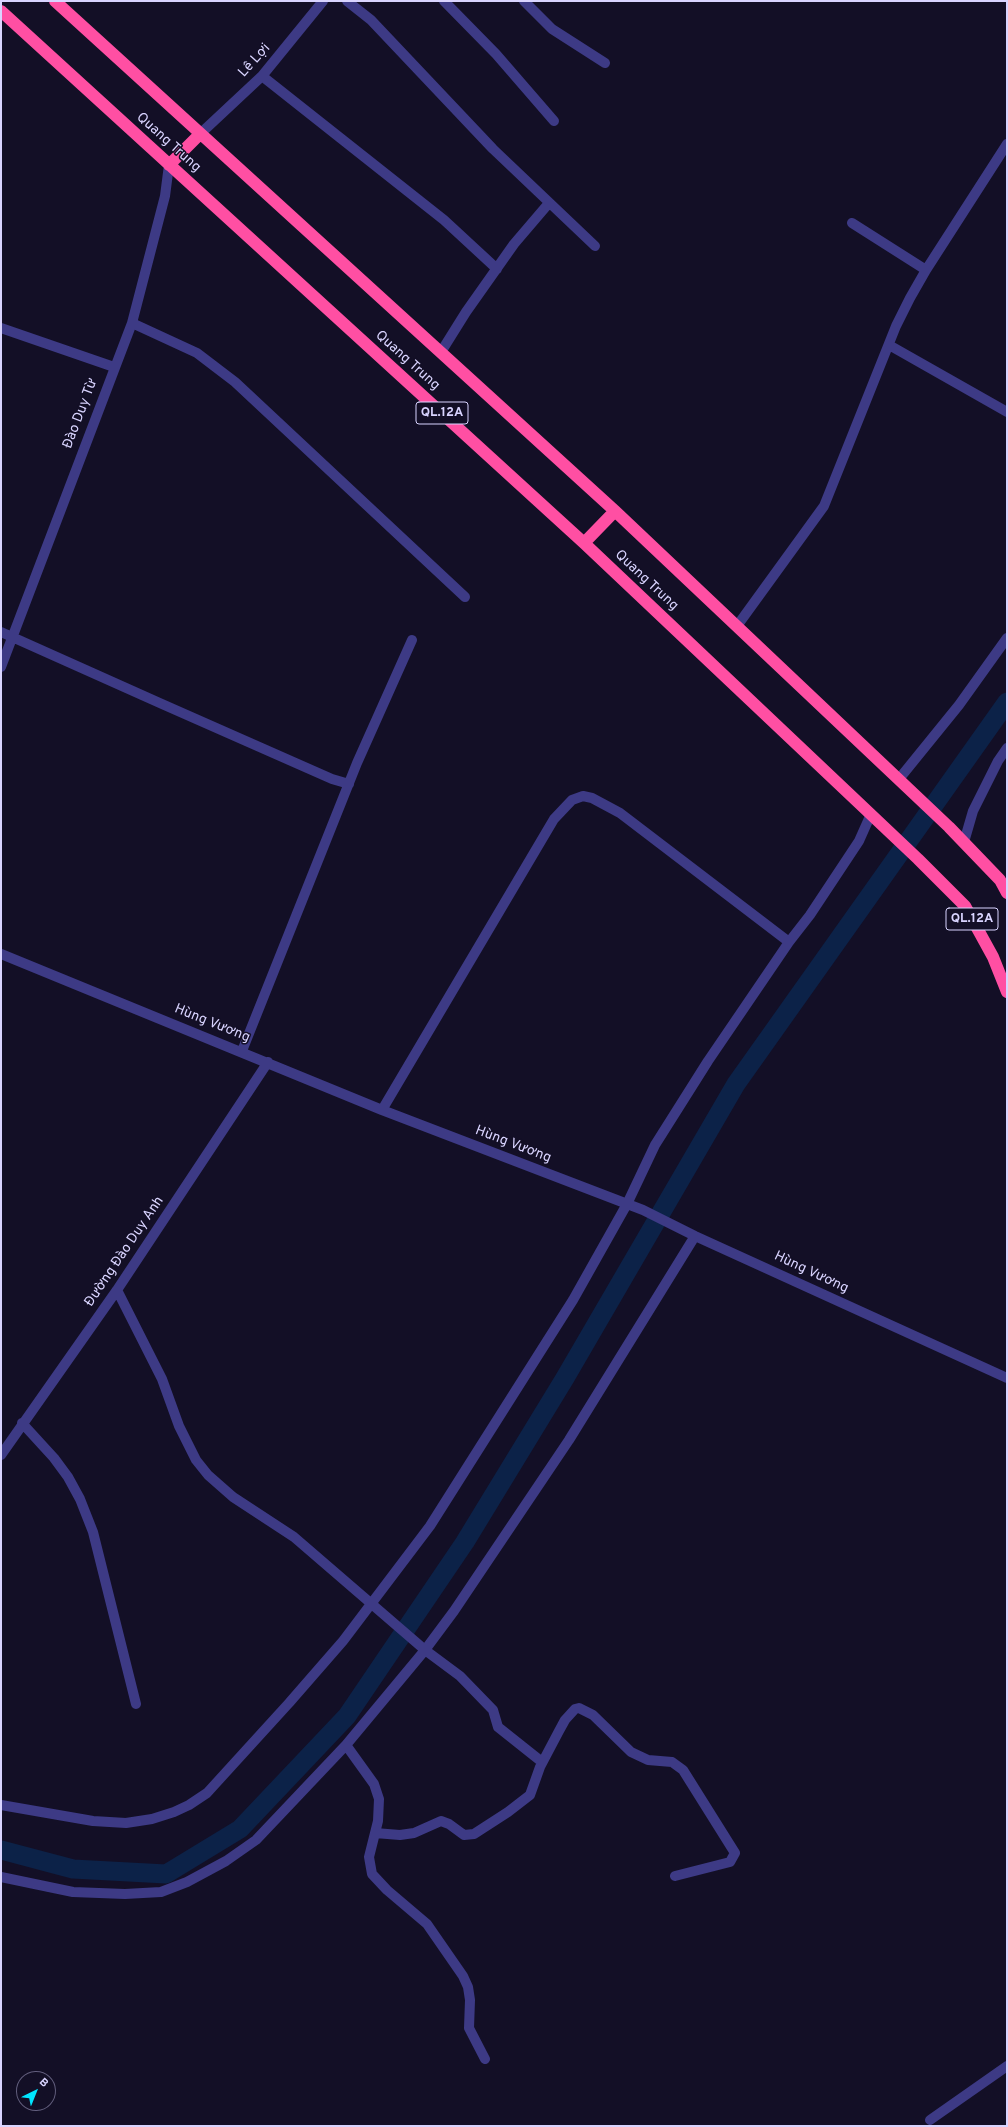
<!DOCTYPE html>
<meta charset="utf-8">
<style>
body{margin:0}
#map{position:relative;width:1008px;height:2127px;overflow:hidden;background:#130f26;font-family:Overpass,sans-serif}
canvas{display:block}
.frame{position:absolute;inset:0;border:2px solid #d9d4ff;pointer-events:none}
.north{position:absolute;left:16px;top:2071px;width:40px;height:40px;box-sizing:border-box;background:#130f26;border:1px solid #625e7d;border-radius:50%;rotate:43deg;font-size:11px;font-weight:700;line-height:16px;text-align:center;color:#d9d4ff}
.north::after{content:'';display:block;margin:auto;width:14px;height:18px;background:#00e5ff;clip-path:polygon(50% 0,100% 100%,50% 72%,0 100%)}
</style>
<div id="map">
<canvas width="1008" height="2127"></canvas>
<div class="frame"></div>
<div class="north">B</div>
</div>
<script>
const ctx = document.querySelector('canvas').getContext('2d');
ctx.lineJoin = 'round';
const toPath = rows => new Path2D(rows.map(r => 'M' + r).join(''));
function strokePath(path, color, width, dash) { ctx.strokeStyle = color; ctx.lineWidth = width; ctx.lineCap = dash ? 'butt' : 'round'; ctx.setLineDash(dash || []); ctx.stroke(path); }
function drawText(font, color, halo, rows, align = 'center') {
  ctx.font = font + ' Overpass,sans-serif'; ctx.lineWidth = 3; ctx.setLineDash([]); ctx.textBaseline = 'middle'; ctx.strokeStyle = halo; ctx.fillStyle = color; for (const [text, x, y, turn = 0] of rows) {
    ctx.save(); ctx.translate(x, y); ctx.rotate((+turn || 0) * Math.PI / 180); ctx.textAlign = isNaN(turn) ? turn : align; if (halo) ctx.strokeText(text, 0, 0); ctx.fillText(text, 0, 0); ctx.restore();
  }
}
strokePath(toPath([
 [1,1850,73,1869,166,1874,240,1829,347,1716,465,1542,565,1378,736,1084,1007,702]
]), '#0c2248', 19);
strokePath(toPath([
 [347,1,371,20,493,149,595,246],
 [444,1,496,54,554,121],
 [524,1,552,29,605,63],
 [262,76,444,220,497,269],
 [200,134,262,76,323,1],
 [852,223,926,270],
 [132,323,197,353,235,382,465,597],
 [1,328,114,367],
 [889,345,1007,412],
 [441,352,466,312,514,244,549,203],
 [737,626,824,506,896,326,910,298,926,270,1007,144],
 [1,632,162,704,332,779,349,784],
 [1,667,132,323,165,196,169,165],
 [899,779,959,705,1007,638],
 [964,842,973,811,998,761,1007,748],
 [1,954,382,1110,643,1210,695,1236,1007,1378],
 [242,1051,357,763,412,640],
 [382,1110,554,819,572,800,583,796,592,798,620,813,789,942],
 [22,1423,54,1458,68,1477,80,1499,93,1532,136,1704],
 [1,1455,117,1290,268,1062],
 [346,1745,374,1784,379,1799,378,1821,369,1857,372,1874,387,1890,427,1924,463,1976,468,1987,470,2000,469,2028,485,2059],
 [542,1762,498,1727,493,1710,460,1676,425,1650,454,1611,569,1440,695,1236],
 [1,1805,93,1821,126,1823,152,1819,174,1812,189,1805,207,1793,289,1703,343,1641,430,1526,573,1300,627,1204,655,1145,708,1061,789,942,810,915,859,841,871,814],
 [375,1833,400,1835,414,1833,441,1821,449,1824,464,1835,474,1834,508,1812,530,1795,540,1767,559,1731,565,1720,575,1709,579,1708,593,1715,631,1752,648,1760,672,1762,683,1770,735,1853,730,1862,675,1876],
 [1,1877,73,1892,125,1894,161,1892,187,1882,226,1861,256,1840,346,1745,425,1650,294,1537,233,1497,208,1475,196,1460,179,1426,162,1379,117,1290],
 [930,2120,1007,2066]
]), '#3d3a85', 10);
strokePath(toPath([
 [55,1,615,511,949,827,1000,880,1007,893],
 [1,11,584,543,918,859,965,906,993,957,1007,992],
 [169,165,200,134],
 [584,543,615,511]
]), '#ff4fa3', 12);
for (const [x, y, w] of [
 [442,413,52],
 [972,919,52]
]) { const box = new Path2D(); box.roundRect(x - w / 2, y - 11, w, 22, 3); ctx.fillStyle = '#130f26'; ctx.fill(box); strokePath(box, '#d9d4ff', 1); }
drawText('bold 13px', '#d9d4ff', null, [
 ["QL.12A",442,413],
 ["QL.12A",972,919]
]);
drawText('14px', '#d9d4ff', '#130f26', [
 ["Lê Lợi",255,61,-48],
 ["Quang Trung",168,143,42],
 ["Quang Trung",407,361,42],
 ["Đào Duy Từ",81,414,-69],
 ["Quang Trung",646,581,43],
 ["Hùng Vương",212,1024,22],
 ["Hùng Vương",513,1145,21],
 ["Đường Đào Duy Anh",125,1252,-56],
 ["Hùng Vương",811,1273,25]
]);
</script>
